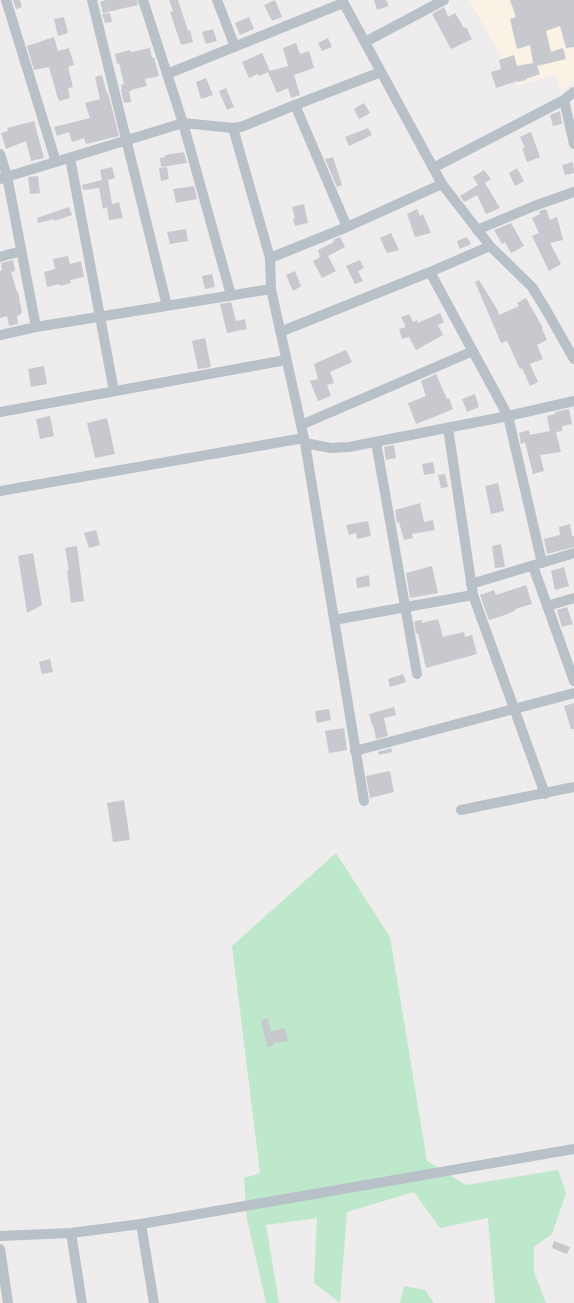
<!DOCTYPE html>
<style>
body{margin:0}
canvas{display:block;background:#eeecec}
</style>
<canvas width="574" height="1303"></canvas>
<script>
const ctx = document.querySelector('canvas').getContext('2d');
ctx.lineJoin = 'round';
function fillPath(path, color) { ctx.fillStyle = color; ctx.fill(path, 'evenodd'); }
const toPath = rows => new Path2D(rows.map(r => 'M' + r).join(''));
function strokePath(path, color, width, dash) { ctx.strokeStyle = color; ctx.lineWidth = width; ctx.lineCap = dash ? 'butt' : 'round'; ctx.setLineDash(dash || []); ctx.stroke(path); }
fillPath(toPath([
 [469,0,572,0,574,3,574,81,561,91,554,74,518,86]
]), '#f9f2e5');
fillPath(toPath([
 [336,853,390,937,427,1161,466,1185,558,1170,566,1193,552,1234,534,1247,534,1272,546,1303,495,1303,488,1218,440,1228,414,1192,347,1212,340,1303,314,1283,317,1218,266,1225,279,1303,266,1303,247,1219,244,1178,260,1173,232,946],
 [404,1286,425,1290,434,1303,400,1303]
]), '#bde8cc');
fillPath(toPath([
 [13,0,20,0,22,7,16,9],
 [106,0,137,0,138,5,103,13,100,2],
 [169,0,178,0,188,31,190,30,193,42,181,45,170,12,173,11],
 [275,0,282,17,272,21,264,5],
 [374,0,386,0,389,6,377,10],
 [510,0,574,0,574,47,566,48,560,26,546,31,551,52,563,48,566,59,537,66,540,74,526,79,526,80,518,82,517,81,496,88,491,72,501,69,499,60,514,55,517,66,533,63,530,45,517,49,510,19,516,17],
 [444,7,448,17,455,13,464,28,466,27,472,39,451,49,432,14],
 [110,13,112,22,105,23,102,14],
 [64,17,68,33,58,36,54,19],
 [249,17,254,29,240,35,235,23],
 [213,29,217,41,206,44,202,32],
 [54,37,58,51,69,48,74,65,68,67,73,87,68,88,70,98,59,101,59,99,58,99,49,67,34,70,27,46],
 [328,38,332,47,322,51,318,43],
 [296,43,300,54,309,51,314,68,294,75,300,95,291,98,288,88,277,93,268,72,259,76,258,74,249,78,242,62,262,53,270,71,288,66,283,48],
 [150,48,152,58,154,57,159,76,145,79,147,86,131,90,131,91,129,91,131,102,124,103,121,90,122,89,121,85,124,84,119,63,117,64,115,54,130,50,131,52],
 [102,75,107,93,108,93,119,136,86,144,84,138,72,142,69,132,57,136,54,127,90,118,85,103,100,99,95,77],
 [206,78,213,95,201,99,196,82],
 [226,88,234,107,227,110,219,91],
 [364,103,370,113,359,119,354,109],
 [560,111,562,124,553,126,550,115],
 [34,121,44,158,31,161,26,141,6,149,1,133,8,131,7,128],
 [368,128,372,135,349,146,345,137],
 [531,132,540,157,527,162,522,148,525,148,520,137],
 [184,152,187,163,161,167,160,158,165,157,165,155],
 [333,157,342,185,337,187,325,159],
 [573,162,574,173,565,175,562,165],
 [112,167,115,178,108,180,112,204,119,202,123,218,109,220,107,207,103,209,99,188,83,190,82,185,102,180,100,170],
 [167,167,169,179,161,181,159,168],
 [517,168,524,181,515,186,509,173],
 [484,170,491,179,485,183,500,208,486,214,477,195,464,202,460,196,478,185,473,177],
 [38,176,40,193,30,194,28,177],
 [194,186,197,199,176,203,173,189],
 [304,204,308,223,295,226,293,219,295,218,292,207],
 [69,207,72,215,54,221,54,219,38,223,37,218],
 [417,209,420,216,423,214,431,233,415,237,407,214],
 [546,209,550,220,557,217,563,240,550,243,561,264,549,271,532,236,539,233,532,218,540,214,539,211],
 [511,223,524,246,511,253,505,242,502,244,494,230],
 [186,229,188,241,170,244,167,232],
 [391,233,399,250,387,253,380,238],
 [340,237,345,247,328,256,336,271,322,278,313,261,320,257,318,250,334,242,333,240],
 [467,237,471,244,460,249,457,241],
 [68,256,70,264,81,261,84,277,70,280,71,283,60,286,59,284,47,287,44,272,55,269,53,259],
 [13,260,15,271,11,272,17,292,18,291,22,313,17,316,18,324,9,326,7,316,0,318,0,271,2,270,1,263],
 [360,260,364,268,358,271,363,281,355,284,346,266],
 [295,271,301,286,293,291,286,275],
 [212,274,215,287,205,289,202,276],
 [479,280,498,311,499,315,519,306,517,303,526,298,543,328,542,329,547,340,537,345,543,359,530,364,538,382,530,386,522,368,520,369,507,341,501,343,475,282],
 [231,302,236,321,245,319,247,329,227,333,220,304],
 [440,313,444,322,438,325,443,335,416,350,409,337,402,339,399,329,406,327,401,317,409,314,413,322,417,320,418,323],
 [205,338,211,367,198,369,192,341],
 [346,350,352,362,330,372,334,383,327,385,331,396,318,401,310,381,318,379,314,364],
 [44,366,47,384,31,387,28,369],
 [436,374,447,399,449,398,453,409,444,413,416,424,408,403,426,396,421,381],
 [475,394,479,407,467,412,462,399],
 [569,409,572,424,562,426,562,431,556,432,561,452,540,455,544,471,533,474,525,442,521,444,519,433,529,430,530,435,550,431,547,416,555,414,555,412],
 [50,416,54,436,40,439,36,419],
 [107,418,115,454,95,458,87,423],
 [394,445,396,458,386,460,384,447],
 [433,462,435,473,424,475,422,464],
 [445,474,448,487,441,488,438,475],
 [498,483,504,511,491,514,485,486],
 [420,503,424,522,433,520,435,530,412,534,413,538,404,540,399,522,397,523,395,510],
 [368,521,371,536,357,539,356,533,349,535,346,525],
 [570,524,572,536,574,536,574,547,547,554,544,539,560,535,559,527],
 [96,530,100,545,89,548,84,533],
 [501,544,505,567,495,568,492,546],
 [77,546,84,601,71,603,67,570,69,570,65,548],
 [33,553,42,605,27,613,18,556],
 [432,566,438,593,410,598,406,573],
 [564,567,569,586,555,590,551,571],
 [369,575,370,586,357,588,356,578],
 [526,585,532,604,515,609,516,610,508,614,489,620,480,595,494,590,496,595],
 [567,607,573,624,562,627,557,610],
 [438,619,443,637,464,632,465,637,472,635,477,654,426,668,418,633,416,634,414,621,422,620,422,623],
 [50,659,53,672,42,674,39,662],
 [403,674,406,682,390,687,388,679],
 [574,703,574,729,571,729,564,706],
 [394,707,396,715,384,718,388,736,376,739,373,724,372,725,369,714],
 [329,709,331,720,317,723,315,711],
 [344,728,347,750,329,753,325,731],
 [391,748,392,752,379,755,378,752],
 [390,771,394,792,370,798,366,776],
 [124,800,130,840,113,842,107,803],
 [268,1018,271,1031,285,1028,288,1041,274,1043,274,1045,267,1047,261,1020],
 [554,1241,570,1247,567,1254,552,1248]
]), '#c7c9ce');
strokePath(toPath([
 [6,0,56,162],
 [92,0,167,306],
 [143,0,183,123,231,295],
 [217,0,235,47],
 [342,0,442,184,490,246,532,287,545,308,574,359],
 [365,42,444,0],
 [167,74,343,3],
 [564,100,574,144],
 [295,105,347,227],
 [233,128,270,258,271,289,305,443,364,801],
 [0,154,7,176,36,327,271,289],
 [70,158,114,391],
 [433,168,564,100,574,92],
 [0,179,183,123,233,128,241,127,295,105,381,72],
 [477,230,534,206,574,192],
 [0,257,21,251],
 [270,258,347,227,442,184],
 [430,272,508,416,542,563],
 [280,332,430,272,490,246],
 [0,335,36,327],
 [0,412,286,360],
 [301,425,473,351],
 [448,428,473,595,545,794],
 [376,442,417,674],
 [305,443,331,448,349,447,508,416,574,401],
 [0,491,304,438],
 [533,566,574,681],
 [471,584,574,553],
 [547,606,574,598],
 [334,620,473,595],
 [355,751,574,693],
 [461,810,574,787],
 [141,1224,154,1303],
 [71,1233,82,1303],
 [0,1236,71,1233,141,1224,574,1149],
 [0,1249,8,1303]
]), '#b8c1c7', 10);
</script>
